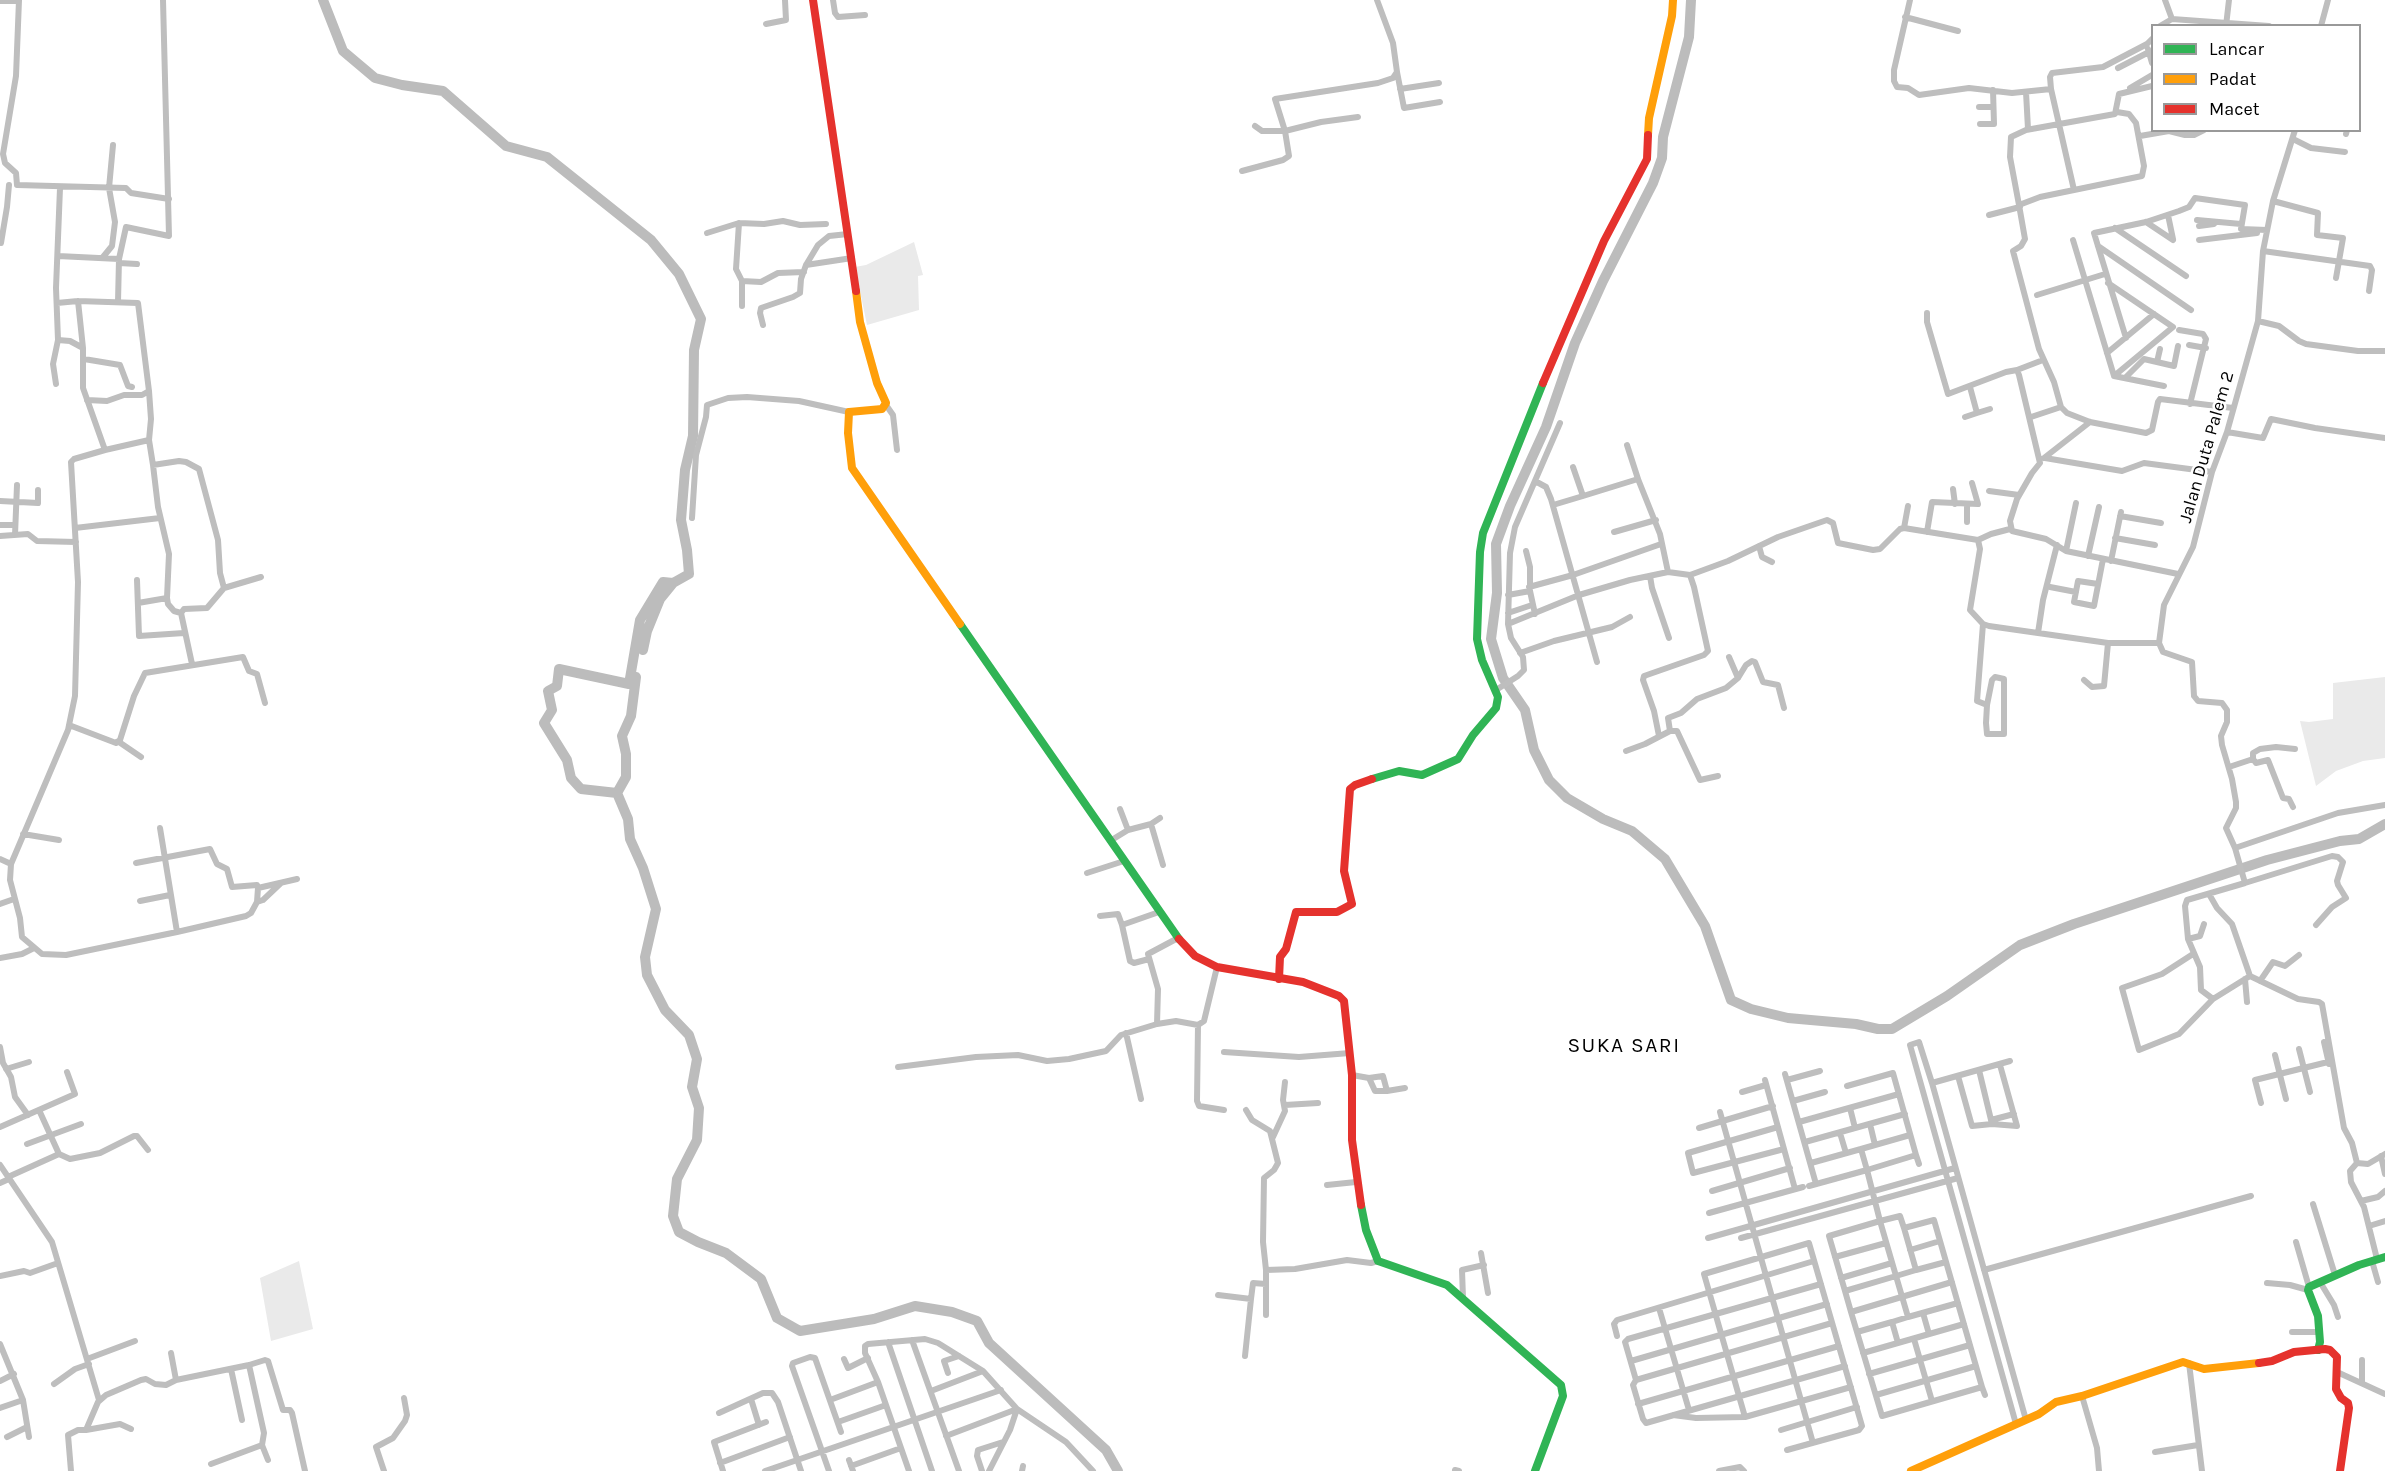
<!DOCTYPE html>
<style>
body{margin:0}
#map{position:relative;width:2385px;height:1471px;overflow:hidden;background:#fff;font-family:Karla,sans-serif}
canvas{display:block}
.legend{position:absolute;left:2151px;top:24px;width:210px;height:108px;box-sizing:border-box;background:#fff;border:2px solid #999;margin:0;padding:8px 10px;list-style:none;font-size:18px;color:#000}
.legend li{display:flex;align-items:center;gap:12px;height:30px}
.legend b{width:30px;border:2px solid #999}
</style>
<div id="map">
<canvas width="2385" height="1471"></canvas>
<ul class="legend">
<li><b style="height:8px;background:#30b455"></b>Lancar</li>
<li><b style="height:8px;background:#ff9f0a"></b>Padat</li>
<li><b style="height:8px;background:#e5322d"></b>Macet</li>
</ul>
</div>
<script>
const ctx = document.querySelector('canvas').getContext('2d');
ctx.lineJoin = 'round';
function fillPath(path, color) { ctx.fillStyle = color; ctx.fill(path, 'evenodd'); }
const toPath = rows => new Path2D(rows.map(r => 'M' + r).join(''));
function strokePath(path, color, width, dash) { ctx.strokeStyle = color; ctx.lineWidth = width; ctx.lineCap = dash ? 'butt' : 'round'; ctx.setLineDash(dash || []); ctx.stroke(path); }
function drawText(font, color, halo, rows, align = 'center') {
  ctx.font = font + ' Karla,sans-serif'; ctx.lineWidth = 5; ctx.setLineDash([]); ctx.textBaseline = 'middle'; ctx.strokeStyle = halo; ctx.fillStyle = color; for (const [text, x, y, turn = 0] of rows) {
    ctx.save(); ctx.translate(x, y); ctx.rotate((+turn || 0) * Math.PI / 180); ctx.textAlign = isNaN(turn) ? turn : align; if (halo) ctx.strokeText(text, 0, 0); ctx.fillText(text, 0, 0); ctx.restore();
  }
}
fillPath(toPath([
 [914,242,923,275,918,276,919,310,867,325,855,267,866,265],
 [2385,677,2385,758,2363,761,2336,771,2316,786,2300,721,2309,722,2333,719,2333,683],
 [299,1261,313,1329,271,1341,260,1278]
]), '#eaeaea');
strokePath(toPath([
 [323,0,343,51,375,78,402,85,443,91,506,146,547,157,651,240,679,274,701,319,694,350,693,436,685,470,681,520,687,550,689,574,673,583,663,582,640,620,629,684,559,669,557,686,548,691,552,710,544,723,567,760,571,778,581,789,617,793,628,819,630,839,643,868,656,909,645,957,647,975,665,1010,689,1035,697,1059,692,1087,699,1108,697,1140,677,1179,673,1216,679,1232,698,1242,726,1253,761,1279,777,1318,800,1331,874,1319,915,1306,952,1312,977,1321,989,1343,1106,1450,1118,1471],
 [1691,0,1689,37,1663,137,1662,158,1653,183,1603,281,1575,343,1546,427,1510,506,1496,544,1497,593,1491,639,1503,678,1525,710,1534,750,1549,780,1567,798,1603,819,1632,831,1665,859,1705,926,1731,1000,1751,1009,1788,1018,1856,1024,1878,1029,1892,1029,1947,996,2020,945,2074,924,2267,860,2340,841,2359,839,2385,824],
 [643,650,647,631,660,599,673,583],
 [617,793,626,777,626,754,622,736,631,716,636,677]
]), '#bcbcbc', 10);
strokePath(toPath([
 [19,0,16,76,3,154,5,163,16,173,17,185,126,188,131,193,169,199],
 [833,0,835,13,838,17,865,15],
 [1910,0,1894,70,1894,81,1897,87,1908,88,1919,95,1969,88,2012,93,2051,89,2050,77,2052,73,2103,67,2147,44,2152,39],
 [2165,0,2172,19],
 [0,1,19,1],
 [1905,17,1958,31],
 [766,24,786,20,785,0],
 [2160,26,2172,19,2269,26],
 [2226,26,2229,0],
 [2321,26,2328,0],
 [2148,49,2152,63],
 [2118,68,2149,52],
 [1397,72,1404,108,1440,102],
 [2130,88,2152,75],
 [1400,89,1439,83],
 [2051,89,2074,190],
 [2026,92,2028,129],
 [1979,107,1993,107],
 [2117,112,2129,114,2136,123,2144,166,2142,176,2040,197,2019,205,2025,239,2021,246,2013,251,2039,349,2054,382,2061,407,2067,413,2090,422,2146,433,2152,430,2158,402,2160,399,2233,408],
 [1358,117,1321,122,1285,131,1275,99,1378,83,1393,78,1397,72,1393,43,1377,0],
 [1980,124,1994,124,1993,90],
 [2346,134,2347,130],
 [2140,136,2169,131,2185,135,2194,135,2204,130],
 [2293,139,2311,148,2345,152],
 [1242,171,1283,160,1289,156,1285,131,1262,131,1255,126],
 [2273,201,2318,213,2317,235,2343,238,2336,278],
 [2019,205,2010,157,2011,137,2026,130,2115,114,2119,94,2152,86],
 [1989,215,2020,207],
 [2168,215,2173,239],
 [2197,220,2241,224],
 [2146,222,2173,240],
 [739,223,736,269,742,281],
 [2199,226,2214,224],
 [2115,228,2186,276],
 [707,233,739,223,764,224,783,221,800,225,826,224],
 [2073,240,2114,376,2173,327,2108,283],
 [2199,240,2257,233],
 [1,243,7,207,9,185],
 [2098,246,2191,310],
 [2263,251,2370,266,2372,270,2369,291],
 [58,256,119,259,118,302],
 [103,257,112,246,115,222,109,188,113,145],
 [119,259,126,227,169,236,163,0],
 [119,263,137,264],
 [806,265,852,258],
 [2037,295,2105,274],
 [78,301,83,348],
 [57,303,78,301,138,303,149,391,151,419,149,440,153,465,179,461,186,462,199,469,218,540,220,573,224,588],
 [742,306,742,281,761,282,778,273,804,272],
 [1927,313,1927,322,1948,394,2006,372,2017,370,2019,375,2040,463,2032,473,2017,499,2010,521,2012,531,2046,539,2066,551,2178,574],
 [2258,321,2279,326,2299,341,2306,344,2358,351,2385,351],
 [763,325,760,313,761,308,793,297,800,293,801,279,806,265,818,245,829,236,848,234],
 [2179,330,2203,334,2206,339,2190,404],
 [2126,338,2094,233,2146,222,2179,211,2189,207,2195,198,2245,205,2241,229,2267,230],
 [58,340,70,341,83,348,83,388,105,450,74,459,71,462,78,582,75,696,68,730,11,864,10,880,20,918,22,937,42,954,66,955,177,932,246,916,251,913,257,902,258,888,297,879],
 [2189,345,2206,348],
 [2107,353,2154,314],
 [84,359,120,365,128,386,132,387],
 [2157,362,2160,349],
 [2017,370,2043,360],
 [2114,376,2164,386],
 [2125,378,2144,359,2174,366,2178,346],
 [56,384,53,364,58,340,56,288,60,188],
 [87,400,107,401,124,395,142,395,149,391],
 [886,405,893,415,897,450],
 [1977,413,1990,409],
 [1965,417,1977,413,1970,387],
 [2031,417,2061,407],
 [2227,432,2263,438,2271,419,2315,428,2385,438],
 [1627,445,1638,479,1660,534,1668,572],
 [105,450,149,440],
 [2044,458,2090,422],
 [2045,458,2122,471,2144,463,2212,472],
 [1573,467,1583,496,1638,479],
 [1535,481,1546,487,1551,499,1597,662],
 [1953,489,1955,504],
 [1989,491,2019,495],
 [0,501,38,503,38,490],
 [1967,504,1967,522],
 [1553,505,1583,496],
 [2120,516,2161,523],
 [692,518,696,455,706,417,707,405,728,398,747,397,799,401,849,412],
 [0,525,15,525],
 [75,528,160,518],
 [1904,528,1908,506],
 [1614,532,1656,520],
 [1927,532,1932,502,1978,504,1972,483],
 [15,535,17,485],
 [0,536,28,534,37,541,76,542],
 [2115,538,2155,545],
 [1978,540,1991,534,2010,529],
 [1759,546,1762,557,1772,562],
 [1526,551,1530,567,1530,591,1535,614],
 [2066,551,2076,503],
 [2088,556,2099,507],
 [2111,561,2121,512],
 [1650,576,1652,588,1669,638],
 [137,580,139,636,184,633],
 [2098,584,2078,581,2074,602,2094,606,2103,559],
 [1529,587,1573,575,1661,544],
 [2050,587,2076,592],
 [1508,595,1530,591],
 [167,598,168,604,174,611,181,613],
 [138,603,167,598,169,554,158,507,153,465],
 [1508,613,1532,605],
 [1508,624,1510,553,1515,527,1560,423],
 [1983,624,1977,701,1987,705,1986,723,1987,734,2004,734,2004,679,1995,677,1992,680,1987,705],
 [2038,633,2043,600,2057,545],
 [1520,653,1554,641,1612,627,1630,617],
 [1729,657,1738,678],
 [192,664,181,613,184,609,207,608,224,588,261,577],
 [2084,680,2092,687,2104,686,2108,643],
 [1496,690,1518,676,1524,670,1523,657,1511,638,1508,624,1579,595,1630,580,1668,572,1690,575,1728,561,1778,537,1827,520,1833,523,1838,543,1873,550,1880,549,1900,529,1904,528,1978,540,1980,549,1970,610,1983,624,1989,626,2108,643,2159,643],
 [69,725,116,743,120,740,134,696,145,673,243,657,249,671,257,674,265,703],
 [1670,731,1677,731,1700,780,1718,776],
 [1659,736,1654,711,1643,680,1644,676,1704,655,1708,651,1694,587,1690,575],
 [119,742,141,757],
 [1626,751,1645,744,1670,731,1668,718,1681,713,1697,699,1726,688,1738,678,1746,665,1752,661,1755,662,1763,682,1778,685,1784,708],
 [2253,759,2253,753,2260,749,2276,747,2295,749],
 [2229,767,2253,759,2256,763,2268,760,2283,798,2289,799,2293,807],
 [1151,824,1163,865],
 [160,828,177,932],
 [1128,830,1151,824,1160,818],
 [23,834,59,840],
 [1110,841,1128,830,1120,809],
 [2235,848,2338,813,2385,805],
 [0,859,11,864],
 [136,863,210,849,217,864,227,869,232,887,257,885,258,888],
 [1087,873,1124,861],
 [2245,883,2332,856,2338,857,2343,862,2337,881,2338,885,2346,898,2332,907,2316,925],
 [2209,894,2217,908,2232,924,2250,976,2298,999,2319,1002,2322,1004,2344,1128,2352,1143,2357,1163,2350,1171,2351,1182,2364,1207,2377,1259],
 [140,901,170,895],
 [257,902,263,900,281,883],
 [0,904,14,899],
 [1100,916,1118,914,1122,925],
 [2188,939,2200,936,2204,924],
 [2193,954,2162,974,2122,988,2139,1050,2179,1034,2213,999,2250,976],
 [0,958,22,954,34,948],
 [1149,959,1134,963,1130,961,1122,925,1159,912],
 [1217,967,1204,1021,1198,1025,1197,1101,1199,1106,1224,1110],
 [2245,979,2247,1002],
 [2260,981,2273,962,2285,966,2299,955],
 [2213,999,2201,990,2200,967,2188,939,2185,906,2187,900,2245,883,2235,848,2226,828,2236,808,2236,802,2232,779,2222,745,2221,736,2227,722,2227,710,2222,703,2198,701,2194,696,2192,662,2163,652,2159,643,2164,605,2193,547,2212,472,2227,432,2258,321,2263,251,2273,201,2295,130],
 [1157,1024,1158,989,1148,954,1178,938],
 [1126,1033,1141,1099],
 [2324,1042,2329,1064],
 [0,1047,3,1063,11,1077,15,1097,28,1115],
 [2299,1049,2310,1092],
 [1224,1052,1299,1057,1350,1053],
 [2275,1055,2286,1099],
 [898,1067,976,1057,1018,1055,1047,1061,1069,1059,1106,1051,1121,1035,1157,1024,1176,1021,1198,1025],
 [6,1069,29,1062],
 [1979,1070,1992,1124,2017,1126,2000,1065],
 [1785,1074,1816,1184],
 [1352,1075,1369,1078,1383,1076,1387,1091,1405,1088],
 [1958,1076,1972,1126,1992,1124],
 [1369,1078,1375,1091,1387,1091],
 [1765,1080,1795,1189],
 [1787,1080,1820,1071],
 [1932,1083,2010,1061],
 [1847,1086,1893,1073,1916,1155],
 [1742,1092,1766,1085],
 [1793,1101,1825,1092],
 [2261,1103,2255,1080,2332,1061],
 [1285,1105,1318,1103],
 [1850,1108,1855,1128],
 [39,1110,59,1154],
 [1246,1110,1252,1120,1270,1131,1278,1163,1274,1170,1264,1178,1263,1242,1266,1270,1295,1269,1347,1260,1371,1263,1378,1261],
 [1720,1112,1813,1443],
 [1991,1120,2014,1114],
 [1799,1122,1899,1094],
 [1870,1124,1875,1145],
 [0,1127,75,1094,67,1072],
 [1778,1127,1688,1153,1693,1173,1784,1149],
 [1699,1128,1773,1106],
 [1840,1133,1846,1153],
 [1273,1137,1285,1111,1283,1100,1285,1082],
 [1805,1142,1905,1114],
 [27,1144,81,1124],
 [1861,1149,1910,1135],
 [2381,1156,2385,1174],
 [1811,1163,1861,1149,1867,1170,1916,1155,1919,1164],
 [2357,1163,2368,1164,2385,1154],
 [0,1165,52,1242,99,1400],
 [8,1177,59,1154,70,1159,100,1153,134,1136,137,1136,148,1150],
 [0,1183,9,1179],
 [1327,1185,1356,1182],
 [1809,1186,1867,1170,1880,1221,1900,1216,1904,1228],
 [1712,1191,1790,1168],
 [2361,1201,2378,1197,2385,1191],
 [2313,1204,2335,1275],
 [1709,1213,1803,1187],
 [2369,1226,2385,1221],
 [1708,1238,1955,1168],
 [1741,1238,1958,1178],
 [2296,1242,2309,1287],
 [1910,1250,1940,1241],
 [1481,1253,1488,1293],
 [1835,1257,1886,1243],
 [2372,1261,2378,1282],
 [1946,1262,1916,1270,1904,1228,1934,1220,1982,1387,1985,1395],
 [1266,1270,1266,1315],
 [1916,1270,1896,1276,1845,1291,1829,1236,1880,1221,1896,1276,1908,1317,1958,1303],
 [1984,1270,2251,1196],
 [0,1276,24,1271,30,1273,58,1263],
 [1841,1278,1892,1263],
 [1952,1282,1851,1312,1882,1416,1982,1387],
 [2320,1282,2334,1305,2338,1317],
 [2267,1283,2290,1285,2308,1290],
 [1821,1284,1628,1339,1625,1342,1636,1380,1633,1385,1643,1419,1646,1423,1845,1366],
 [1845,1291,1851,1312],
 [1218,1295,1251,1299,1253,1283,1266,1284],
 [1463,1298,1462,1270,1484,1265],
 [1659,1308,1689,1410],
 [1923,1313,1929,1334],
 [1892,1322,1908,1317],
 [1857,1332,1892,1322,1898,1343],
 [2292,1332,2318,1332],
 [1617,1336,1614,1324,1617,1320,1814,1261],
 [1914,1339,1932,1401],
 [912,1340,959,1471],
 [888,1342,932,1471],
 [0,1344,23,1400,29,1437],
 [171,1353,176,1380],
 [1863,1353,1964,1324],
 [1245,1356,1251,1299],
 [87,1359,135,1341],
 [844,1359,848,1368,868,1358],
 [1631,1361,1827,1304],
 [2189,1363,2202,1471],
 [249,1365,264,1433,262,1445,268,1460],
 [231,1369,242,1420],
 [2337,1372,2385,1394],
 [948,1373,944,1361,959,1356],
 [1869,1374,1970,1345],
 [1636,1380,1832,1323],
 [0,1381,14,1374],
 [2362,1382,2362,1360],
 [54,1384,75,1369,89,1364],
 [931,1391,983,1371],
 [1876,1395,1976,1366],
 [2082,1396,2097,1448,2099,1471],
 [751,1399,759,1425],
 [830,1400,878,1382],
 [1638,1404,1839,1346],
 [0,1408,23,1400],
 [719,1413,763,1393,772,1393,778,1402,801,1471],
 [1673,1415,1696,1418,1745,1417,1851,1387],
 [1745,1417,1704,1274,1809,1243,1862,1426,1859,1430,1787,1450],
 [838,1422,886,1405],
 [2016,1424,1910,1045,1919,1042,1932,1083,2026,1420],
 [86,1430,120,1424,131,1429],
 [1781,1430,1857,1407],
 [946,1436,1017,1409],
 [7,1437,27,1427],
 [2155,1452,2198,1445],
 [849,1460,853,1471],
 [720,1463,790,1437],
 [211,1464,262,1445],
 [851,1466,901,1448],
 [1455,1470,1459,1471],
 [71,1471,68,1435,78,1430,86,1430,98,1402,106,1395,141,1380,146,1379,155,1384,166,1385,176,1380,249,1365,265,1360,268,1361,283,1410,290,1410,292,1413,305,1471],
 [384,1471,376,1447,393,1438,405,1421,407,1415,404,1398],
 [723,1471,714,1442,766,1422],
 [765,1471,1001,1390],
 [829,1471,792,1366,793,1363,810,1357,815,1358,841,1432],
 [909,1471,878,1382,865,1353,865,1346,868,1344,925,1339,938,1343,983,1371,1017,1409,1066,1442,1093,1471],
 [982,1471,977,1456,978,1450,1003,1442],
 [989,1471,1010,1430,1017,1409],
 [1022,1471,1023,1466],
 [1719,1471,1740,1467,1744,1471]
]), '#bebebe', 6);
strokePath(toPath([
 [960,624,1179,939],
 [1372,779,1399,771,1422,775,1458,759,1473,735,1496,708,1498,697,1482,660,1477,639,1480,552,1483,533,1543,383],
 [1361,1205,1366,1230,1378,1261,1447,1285,1561,1385,1563,1396,1535,1471],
 [2318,1350,2320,1342,2318,1316,2308,1290,2309,1287,2359,1265,2385,1257]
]), '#30b455', 8);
strokePath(toPath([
 [1648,135,1649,118,1672,16,1673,0],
 [856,291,860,322,877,383,886,403,882,409,849,412,848,433,852,468,960,624],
 [1911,1471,2039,1414,2056,1402,2082,1396,2183,1362,2204,1369,2259,1363]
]), '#ff9f0a', 8);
strokePath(toPath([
 [813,0,856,291],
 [1543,383,1604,241,1647,159,1648,135],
 [1179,939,1195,956,1217,967,1303,982,1339,996,1344,1001,1352,1075,1352,1140,1361,1205],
 [1279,979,1280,957,1286,949,1296,912,1337,912,1352,904,1344,871,1350,789,1355,785,1372,779],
 [2259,1363,2272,1361,2294,1352,2325,1349,2330,1350,2337,1357,2336,1389,2341,1398,2348,1403,2349,1408,2340,1471]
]), '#e5322d', 8);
drawText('18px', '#000', '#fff', [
 ["Jalan Duta Palem 2",2207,447,-74]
]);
ctx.letterSpacing = '1.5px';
drawText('21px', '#000', '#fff', [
 ["SUKA SARI",1624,1046]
]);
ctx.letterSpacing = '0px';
</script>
